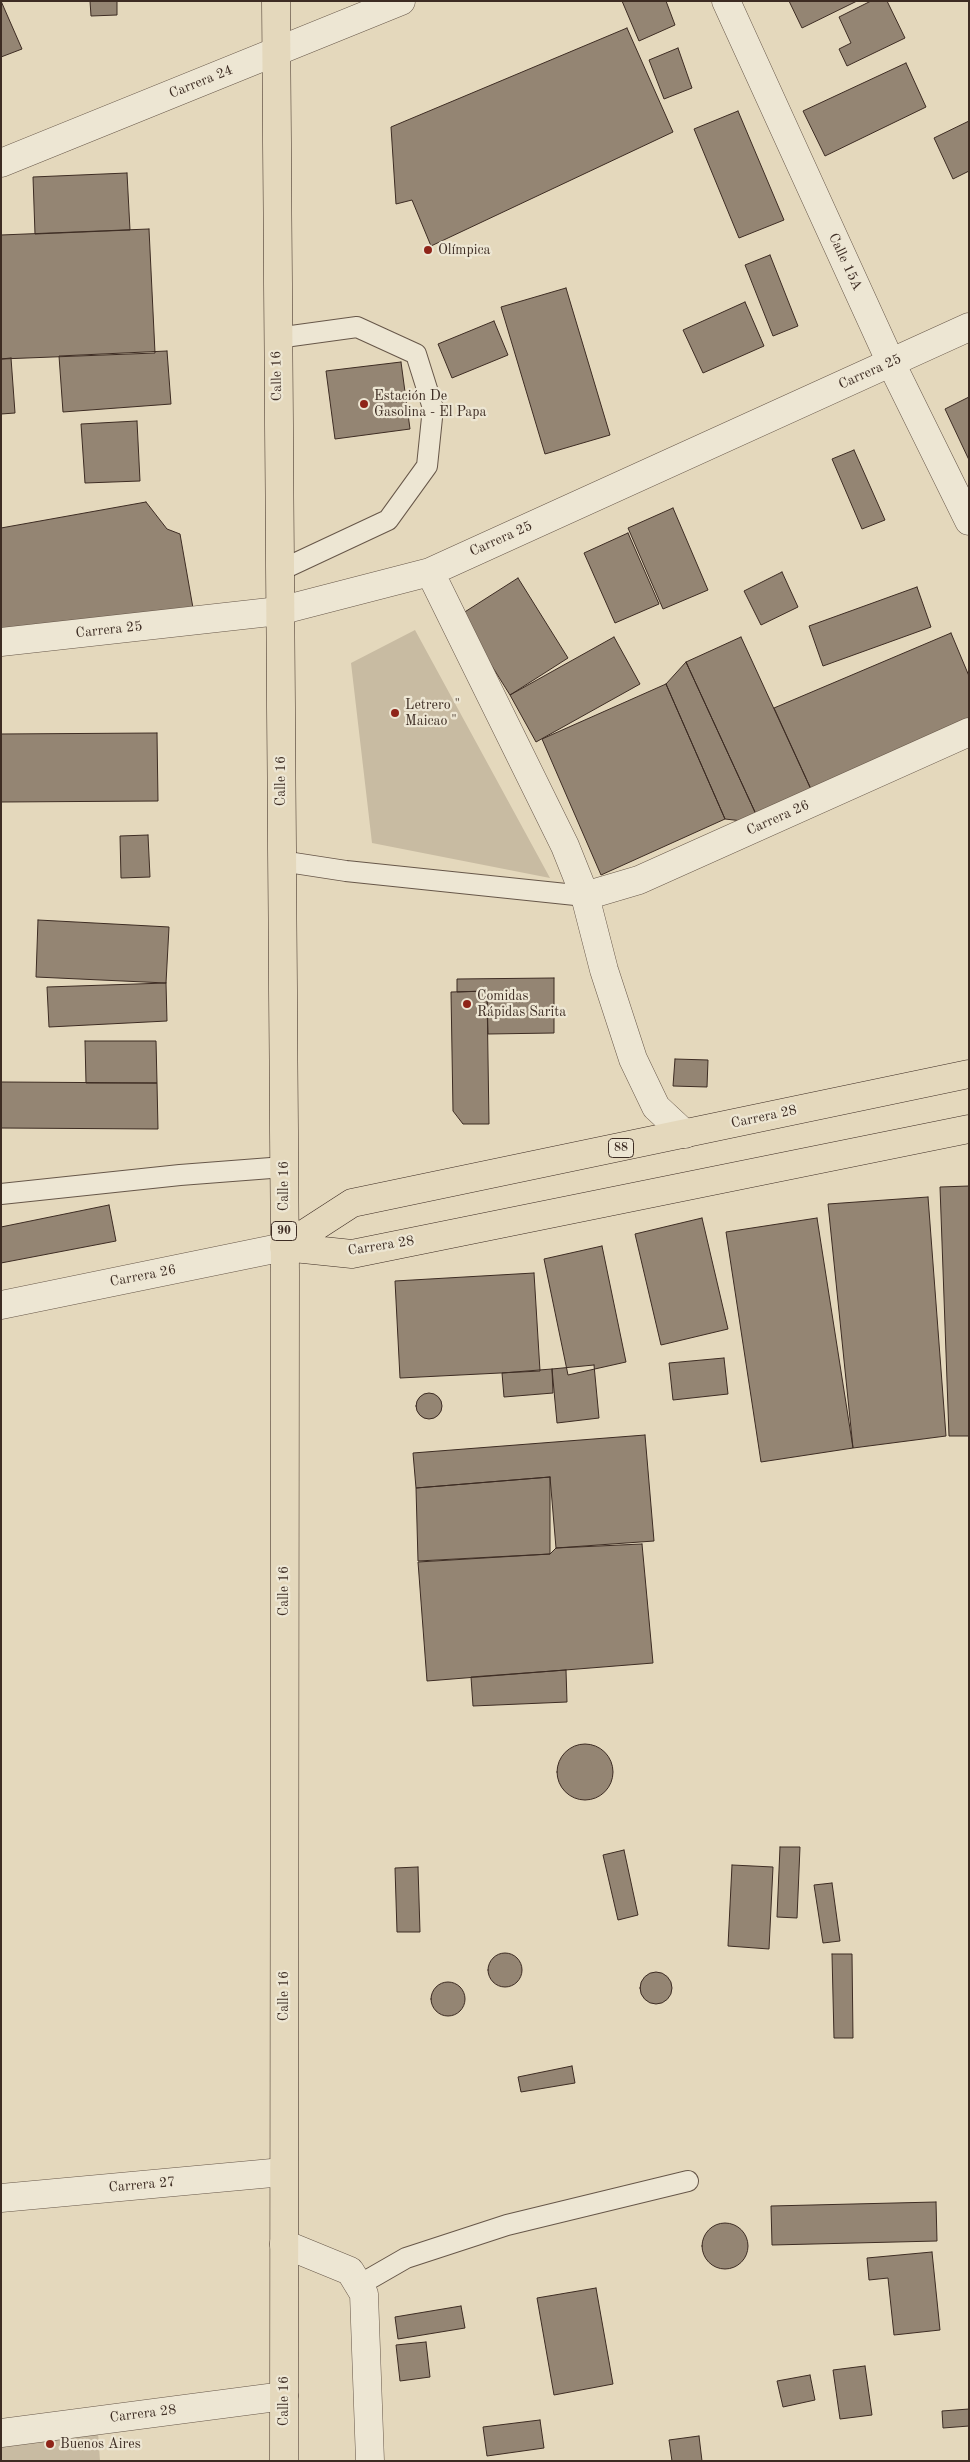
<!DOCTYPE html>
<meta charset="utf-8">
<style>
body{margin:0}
#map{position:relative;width:970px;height:2462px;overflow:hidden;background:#e4d8bc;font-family:"Old Standard TT",serif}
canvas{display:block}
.frame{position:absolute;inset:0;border:2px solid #3d2c23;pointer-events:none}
</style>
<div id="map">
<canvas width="970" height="2462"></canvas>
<div class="frame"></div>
</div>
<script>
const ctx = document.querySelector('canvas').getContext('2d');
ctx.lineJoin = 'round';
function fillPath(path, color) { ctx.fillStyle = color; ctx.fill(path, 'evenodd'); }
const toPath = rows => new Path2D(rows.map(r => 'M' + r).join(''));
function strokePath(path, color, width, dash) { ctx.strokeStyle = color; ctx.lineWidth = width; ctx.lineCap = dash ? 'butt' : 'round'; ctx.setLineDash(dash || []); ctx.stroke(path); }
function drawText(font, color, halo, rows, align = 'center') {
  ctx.font = font + ' "Old Standard TT",serif'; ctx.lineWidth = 4.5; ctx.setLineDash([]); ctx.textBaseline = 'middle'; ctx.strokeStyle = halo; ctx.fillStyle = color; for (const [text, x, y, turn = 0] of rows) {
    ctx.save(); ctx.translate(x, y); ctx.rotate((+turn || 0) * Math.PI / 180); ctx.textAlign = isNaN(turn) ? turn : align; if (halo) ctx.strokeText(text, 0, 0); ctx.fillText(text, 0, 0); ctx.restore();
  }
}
fillPath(toPath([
 [415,630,550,878,372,843,351,663],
 [97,2417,100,2461,1,2461,1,2428]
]), '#c8bba2');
const building = toPath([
 [1,1,22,49,1,57,1,1],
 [90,1,117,1,117,15,91,16,90,1],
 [622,1,666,1,675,25,639,41,622,1],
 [789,1,857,1,802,28,789,1],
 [871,1,887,1,905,38,847,66,839,49,851,43,839,17,871,1],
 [627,28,673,132,431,246,412,200,396,204,391,127,627,28],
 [678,48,692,88,664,99,649,60,678,48],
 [906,63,926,107,825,156,803,111,906,63],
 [738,111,784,220,739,238,694,129,738,111],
 [969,121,969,171,953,179,934,138,969,121],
 [127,173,130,230,35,234,33,177,127,173],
 [149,229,155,353,1,359,1,235,149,229],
 [770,255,798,326,773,336,745,265,770,255],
 [566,288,610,435,545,454,501,307,566,288],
 [745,302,764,346,703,373,683,330,745,302],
 [494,321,508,355,452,378,438,344,494,321],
 [167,351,171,404,63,412,59,356,167,351],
 [11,358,15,413,1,414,1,359,11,358],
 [401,362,410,429,335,439,326,371,401,362],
 [969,397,969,460,945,409,969,397],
 [137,421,140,481,85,483,81,424,137,421],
 [854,450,885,520,862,529,832,459,854,450],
 [146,502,167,529,180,534,193,608,1,640,1,528,146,502],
 [673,508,708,590,663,609,628,528,673,508],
 [628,533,659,604,615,623,584,553,628,533],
 [782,572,798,607,761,625,744,591,782,572],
 [518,578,568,658,510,695,460,615,518,578],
 [917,587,931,627,823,666,809,626,917,587],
 [951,633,969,676,969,731,815,798,774,708,951,633],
 [614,637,640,684,536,742,510,695,614,637],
 [741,637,815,798,760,823,686,662,741,637],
 [686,662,760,823,725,819,666,684,686,662],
 [666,684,725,819,601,875,542,739,666,684],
 [157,733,158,801,1,802,1,734,157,733],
 [148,835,150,877,121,878,120,836,148,835],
 [38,920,169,927,166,983,36,977,38,920],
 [554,978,554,1033,488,1034,487,991,457,992,457,979,554,978],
 [166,983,167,1021,49,1027,47,987,166,983],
 [487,991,489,1124,463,1124,453,1111,451,992,487,991],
 [85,1041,156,1041,157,1083,86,1083,85,1041],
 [675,1059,708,1060,707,1087,673,1086,675,1059],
 [1,1082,157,1083,158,1129,1,1128,1,1082],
 [969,1186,969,1436,949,1436,940,1187,969,1186],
 [928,1197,946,1436,853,1448,828,1204,928,1197],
 [109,1205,116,1241,1,1263,1,1227,109,1205],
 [702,1218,728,1329,661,1345,635,1234,702,1218],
 [817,1218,853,1448,761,1462,726,1232,817,1218],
 [602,1246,626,1362,568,1375,544,1259,602,1246],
 [534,1273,540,1371,400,1378,395,1281,534,1273],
 [724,1358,728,1394,673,1400,669,1363,724,1358],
 [594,1365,599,1418,557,1423,552,1369,594,1365],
 [552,1369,553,1393,504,1397,502,1373,552,1369],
 '416 1406a13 13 0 1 1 26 0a13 13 0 1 1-26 0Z',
 [645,1435,654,1541,556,1548,550,1477,416,1488,413,1453,645,1435],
 [550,1477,550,1554,418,1561,416,1488,550,1477],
 [642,1544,653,1663,427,1681,418,1562,550,1554,556,1548,642,1544],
 [566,1670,567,1702,473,1706,471,1677,566,1670],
 '557 1772a28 28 0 1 1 56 0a28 28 0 1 1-56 0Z',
 [780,1847,800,1847,797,1918,777,1917,780,1847],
 [624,1850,638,1915,618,1920,603,1855,624,1850],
 [732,1865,773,1867,769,1949,728,1946,732,1865],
 [418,1867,420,1932,397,1932,395,1868,418,1867],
 [832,1883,840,1941,823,1943,814,1885,832,1883],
 '488 1970a17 17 0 1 1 34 0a17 17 0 1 1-34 0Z',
 [832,1954,852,1954,853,2038,834,2038,832,1954],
 '640 1988a16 16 0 1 1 32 0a16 16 0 1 1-32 0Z',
 '431 1999a17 17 0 1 1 34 0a17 17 0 1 1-34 0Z',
 [572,2066,575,2083,521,2092,518,2077,572,2066],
 [936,2202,937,2241,772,2245,771,2206,936,2202],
 '702 2246a23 23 0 1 1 46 0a23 23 0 1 1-46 0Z',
 [932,2252,940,2330,894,2335,888,2278,869,2280,867,2258,932,2252],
 [596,2288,613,2384,554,2395,537,2298,596,2288],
 [461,2306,465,2328,398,2339,395,2317,461,2306],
 [426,2342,430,2377,400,2381,396,2345,426,2342],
 [865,2366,872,2415,840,2419,833,2370,865,2366],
 [810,2375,815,2400,783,2407,777,2381,810,2375],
 [969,2409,969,2426,943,2428,942,2411,969,2409],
 [540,2420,544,2448,487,2456,483,2427,540,2420],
 [699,2436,702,2461,672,2461,669,2440,699,2436]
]);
fillPath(building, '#948573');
strokePath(building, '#3d2c23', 1);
const lane = toPath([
 [277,338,357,327,416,354,433,408,427,466,388,520,279,571],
 [281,861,346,871,585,896],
 [1,1194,180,1175,284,1167],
 [359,2285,406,2258,507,2225,688,2181]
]);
const street = toPath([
 [726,1,891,363,969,521],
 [1,163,401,1],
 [430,572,565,846,585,896,604,970,633,1059,656,1107,685,1134],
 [1,642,279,611,430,572,969,327],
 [585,896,639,880,969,732],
 [1,1305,284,1247],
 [1,2198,283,2172],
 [284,2244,350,2271,364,2294,370,2461],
 [1,2433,284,2396]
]);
const highway = toPath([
 [276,1,285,1272,284,2461],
 [284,1247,352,1203,969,1074],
 [284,1247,352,1254,969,1129]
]);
strokePath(lane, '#675749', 22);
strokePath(street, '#675749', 29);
strokePath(highway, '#3d2c23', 29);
strokePath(lane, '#ede6d3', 20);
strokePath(street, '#ede6d3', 28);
strokePath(highway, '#e4d8bc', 28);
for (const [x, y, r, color] of [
 [428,250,5,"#8f2418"],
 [364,404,5,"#8f2418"],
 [395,713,5,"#8f2418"],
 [467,1004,5,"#8f2418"],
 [50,2444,5,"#8f2418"]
]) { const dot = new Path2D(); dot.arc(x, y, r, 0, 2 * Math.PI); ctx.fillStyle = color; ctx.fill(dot); strokePath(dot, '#ede6d3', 2); }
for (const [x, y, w] of [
 [621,1148,25],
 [284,1231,25]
]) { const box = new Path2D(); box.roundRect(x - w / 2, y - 9.5, w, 19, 4); ctx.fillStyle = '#ede6d3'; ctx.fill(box); strokePath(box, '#3d2c23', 1); }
drawText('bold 12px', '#3d2c23', null, [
 ["88",621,1148],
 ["90",284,1231]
]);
drawText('14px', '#3d2c23', '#ede6d3', [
 ["Carrera 24",201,82,-22],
 ["Calle 15A",845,262,65],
 ["Carrera 25",870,372,-24],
 ["Calle 16",277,376,-91],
 ["Carrera 25",501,539,-24],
 ["Carrera 25",109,630,-6],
 ["Calle 16",281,781,-90],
 ["Carrera 26",778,818,-24],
 ["Carrera 28",764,1117,-12],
 ["Calle 16",284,1186,-90],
 ["Carrera 28",381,1246,-9],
 ["Carrera 26",143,1276,-11],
 ["Calle 16",284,1591,-90],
 ["Calle 16",284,1996,-90],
 ["Carrera 27",142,2185,-5],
 ["Calle 16",284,2401,-90],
 ["Carrera 28",143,2414,-7]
]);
drawText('14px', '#3d2c23', '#ede6d3', [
 ["Olímpica",438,250],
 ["Estación De",374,396],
 ["Gasolina - El Papa",374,412],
 ["Letrero \"",405,705],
 ["Maicao \"",405,721],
 ["Comidas",477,996],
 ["Rápidas Sarita",477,1012],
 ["Buenos Aires",60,2444]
], 'left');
</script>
